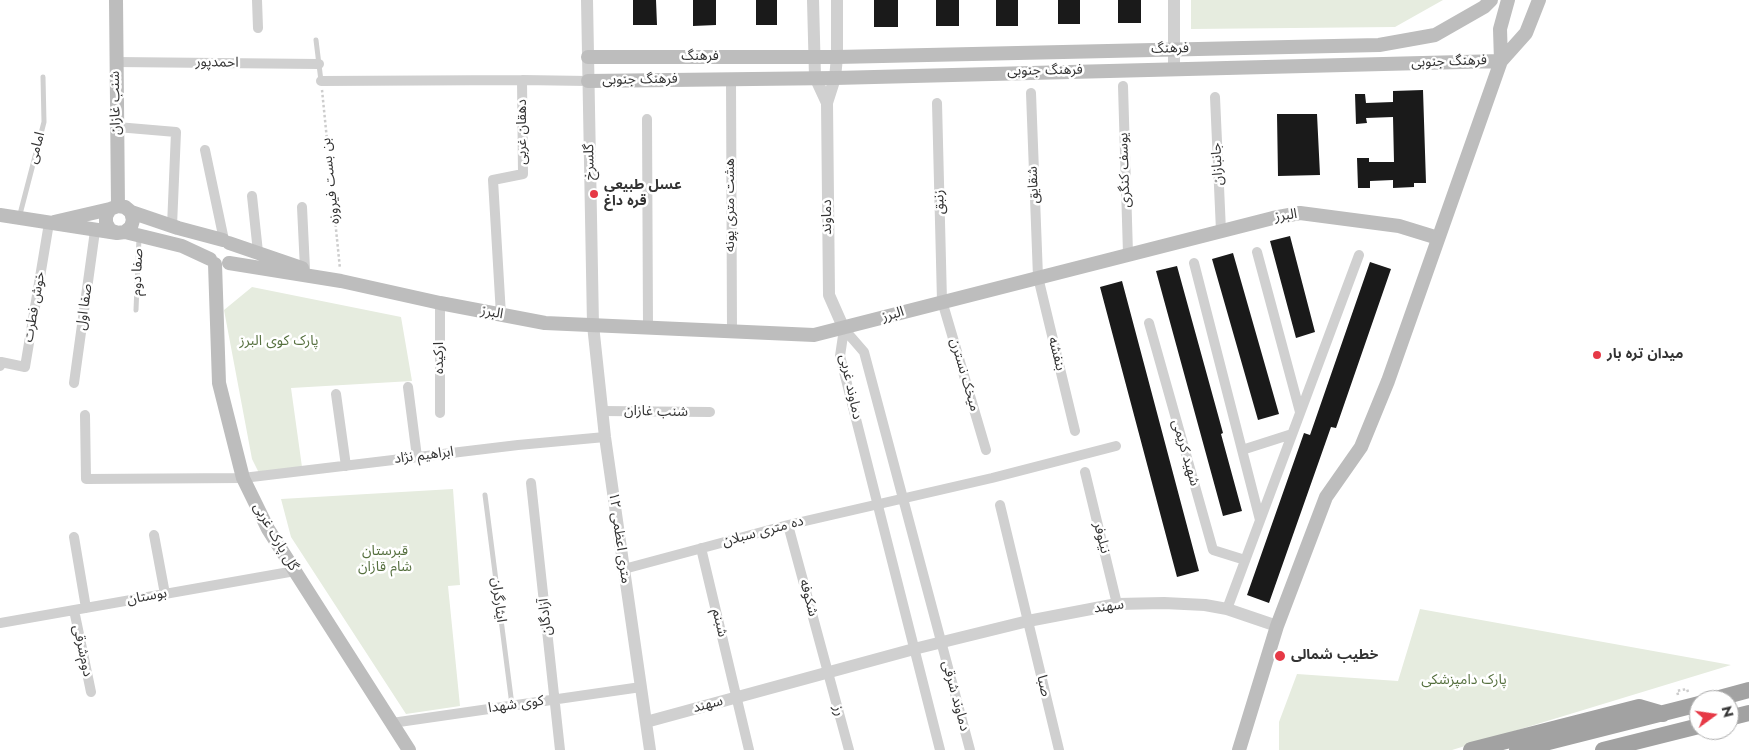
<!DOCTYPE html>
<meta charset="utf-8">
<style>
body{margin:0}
#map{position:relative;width:1749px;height:750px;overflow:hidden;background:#fff;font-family:Jost,sans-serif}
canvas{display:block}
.north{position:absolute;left:1689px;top:690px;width:50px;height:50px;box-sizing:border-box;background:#fff;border:1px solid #adadad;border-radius:50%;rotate:76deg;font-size:14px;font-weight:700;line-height:20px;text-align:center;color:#333}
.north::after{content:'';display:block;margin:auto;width:18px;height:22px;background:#e63946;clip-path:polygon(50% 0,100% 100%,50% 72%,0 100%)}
</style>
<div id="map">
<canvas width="1749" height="750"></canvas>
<div class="north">N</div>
</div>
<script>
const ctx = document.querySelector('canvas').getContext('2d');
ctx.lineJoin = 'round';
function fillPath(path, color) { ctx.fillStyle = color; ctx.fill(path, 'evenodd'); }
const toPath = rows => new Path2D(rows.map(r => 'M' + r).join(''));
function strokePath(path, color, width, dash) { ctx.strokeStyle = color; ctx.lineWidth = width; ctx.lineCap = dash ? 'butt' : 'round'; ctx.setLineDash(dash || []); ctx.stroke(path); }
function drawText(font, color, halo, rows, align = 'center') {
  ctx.font = font + ' Jost,"Noto Sans Arabic",sans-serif'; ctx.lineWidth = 5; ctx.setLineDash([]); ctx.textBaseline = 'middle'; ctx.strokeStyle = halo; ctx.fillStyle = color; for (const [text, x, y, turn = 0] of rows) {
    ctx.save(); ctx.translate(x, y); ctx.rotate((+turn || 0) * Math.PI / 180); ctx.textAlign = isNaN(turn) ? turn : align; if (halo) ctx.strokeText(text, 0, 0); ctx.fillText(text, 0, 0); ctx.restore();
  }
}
fillPath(toPath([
 [1191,0,1443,0,1395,27,1191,29],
 [252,287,401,317,412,381,291,388,302,467,260,475,252,459,224,310],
 [453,489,460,585,448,586,460,706,406,714,291,537,281,499],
 [1420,609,1731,665,1452,750,1279,750,1279,722,1297,674,1398,681]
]), '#e6ecdf');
fillPath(toPath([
 [633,0,656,0,657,25,633,25],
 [693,0,716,0,716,25,693,26],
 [756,0,777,0,777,25,756,25],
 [874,0,898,0,898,27,874,27],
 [936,0,959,0,959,26,936,26],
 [996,0,1018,0,1018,26,996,26],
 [1058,0,1080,0,1080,24,1058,24],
 [1118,0,1141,0,1141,23,1118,23],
 [1423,90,1426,183,1414,183,1414,187,1393,188,1393,180,1370,181,1370,188,1358,188,1357,158,1369,158,1369,162,1394,162,1393,117,1366,118,1367,123,1356,124,1355,94,1365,94,1366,103,1393,102,1393,91],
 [1277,114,1317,114,1320,175,1278,176],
 [1290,236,1315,332,1296,338,1270,241],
 [1233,253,1279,414,1258,420,1212,259],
 [1370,262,1391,269,1336,428,1331,427,1269,603,1247,595,1304,433,1310,435],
 [1177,266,1223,433,1221,434,1242,511,1223,516,1156,271],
 [1122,281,1199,571,1177,577,1100,287]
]), '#1a1a1a');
strokePath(toPath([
 [322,90,340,269],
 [1678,695,1677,691,1687,689,1688,692]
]), '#cdcdcd', 2.5, [2.5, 2.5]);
strokePath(toPath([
 [316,40,321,81],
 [19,218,44,122,43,77],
 [136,310,139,238],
 [485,495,512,705]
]), '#d0d0d0', 5);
strokePath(toPath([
 [257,0,258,28],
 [116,62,319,64],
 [731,79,732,332],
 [321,81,522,80],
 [1123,86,1128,254],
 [1031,93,1038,277,1075,431],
 [1215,97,1221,231],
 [937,103,942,301,986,450],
 [647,119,648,327],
 [117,127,176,132,172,226],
 [205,150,224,240],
 [252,196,258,252],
 [302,207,305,269],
 [1257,252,1300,412],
 [1194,263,1260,520],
 [440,303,440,413],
 [501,315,493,180,523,174,522,80,588,81],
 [1149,323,1213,550,1245,560],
 [844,329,864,352,970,750],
 [844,329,840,356,940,750],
 [0,366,1,362,25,367,49,223],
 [74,383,95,231],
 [408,387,417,457],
 [336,394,346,466],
 [602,411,710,412],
 [85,415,86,479,243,478,518,445,605,437],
 [1242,450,1292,434],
 [1085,472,1117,604],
 [531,483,560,750],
 [1000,505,1059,750],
 [788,525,849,750],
 [154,535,165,594],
 [74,537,86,608],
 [701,548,749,750],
 [624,569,788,525,992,478,1116,446],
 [1227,609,1359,255],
 [74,610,91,692],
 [0,623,295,571],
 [392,723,641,687]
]), '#d0d0d0', 10);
strokePath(toPath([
 [587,0,593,325,605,437,650,750],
 [813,0,815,77,827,103],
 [837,0,837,57,835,78,827,103,829,295,844,329],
 [1174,68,1174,0],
 [646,722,914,649,1028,621,1117,604,1164,603,1205,605,1227,609,1277,626]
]), '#d0d0d0', 12);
strokePath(toPath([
 [116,0,118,206],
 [588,57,837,57,1379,45,1435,35,1484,7,1491,0],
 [1501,61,1526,33,1539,0],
 [588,81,835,78,1501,61],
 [131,212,178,228,223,240],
 [0,215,117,233,125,232,131,227,133,220,131,212,125,207,118,206,110,209,106,216,106,223,110,230,117,233],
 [54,222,110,209],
 [125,232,182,246,210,259],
 [229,243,302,268],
 [229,263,341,281,440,303,545,323,814,335,1273,218,1300,213,1399,226,1438,238],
 [215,264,219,383,243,478,268,529,409,750],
 [1239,750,1277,626,1326,497,1361,447,1388,381,1501,61,1500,29,1508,0]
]), '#bdbdbd', 14);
strokePath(toPath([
 [1712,700,1749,690],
 [1729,718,1749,713],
 [1471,750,1639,707,1663,714],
 [1517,750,1699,704],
 [1603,750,1699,726]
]), '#a2a2a2', 16);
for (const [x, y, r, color] of [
 [594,194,5,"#e63946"],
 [1597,355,5,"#e63946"],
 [1280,656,6,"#e63946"]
]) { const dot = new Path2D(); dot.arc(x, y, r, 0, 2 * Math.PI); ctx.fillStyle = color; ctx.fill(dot); strokePath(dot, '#fff', 2); }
drawText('14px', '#333', '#fff', [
 ["فرهنگ",1170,49,-1],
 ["فرهنگ",700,57],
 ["فرهنگ جنوبی",1449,62,-2],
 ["احمدپور",217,63,1],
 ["فرهنگ جنوبی",1045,71,-1],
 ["فرهنگ جنوبی",640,80,-1],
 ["شنب غازان",116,103,-91],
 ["دهقان غربی",523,132,-90],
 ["امامی",37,148,-75],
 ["گلسرخ",590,162,-91],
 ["جانبازان",1218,164,-93],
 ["یوسف کنگری",1125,170,-92],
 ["بن بست فیروزه",331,181,-96],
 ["شقایق",1034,185,-92],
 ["زنبق",940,202,-91],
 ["هشت متری پونه",731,205,-90],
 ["البرز",1286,216,-8],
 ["دماوند",828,217,-90],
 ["صفا دوم",138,272,-88],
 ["خوش فطرت",35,307,-80],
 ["صفا اول",85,307,-82],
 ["البرز",492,313,11],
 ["البرز",893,315,-16],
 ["بنفشه",1056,354,76],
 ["ارکیده",440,358,-90],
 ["میخک نسترن",964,375,74],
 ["دماوند غربی",850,387,78],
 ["شنب غازان",656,412,1],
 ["شهید کریمی",1185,453,74],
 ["ابراهیم نژاد",424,456,-7],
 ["ده متری سبلان",763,532,-15],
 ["گل پارک غربی",275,537,60],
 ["۱۲ متری اعظمی",619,538,82],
 ["نیلوفر",1101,538,76],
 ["بوستان",147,597,-10],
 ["شکوفه",808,598,75],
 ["ایثارگران",498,600,83],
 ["سهند",1109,607,-8],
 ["آزادگان",546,617,-96],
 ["شبنم",719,623,77],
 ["دوم‌شرقی",82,651,78],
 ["صبا",1043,686,76],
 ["دماوند شرقی",955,696,75],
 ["کوی شهدا",516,705,-8],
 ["سهند",708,705,-15],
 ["رز",838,711,76]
]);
drawText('bold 14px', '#333', '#fff', [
 ["عسل طبیعی",604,186],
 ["قره داغ",604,202],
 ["میدان تره بار",1607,355],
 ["خطیب شمالی",1291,656]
], 'left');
drawText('14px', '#56703f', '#fff', [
 ["پارک کوی البرز",279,342],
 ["قبرستان",385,552],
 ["شام قازان",385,568],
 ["پارک دامپزشکی",1464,681]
]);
</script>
